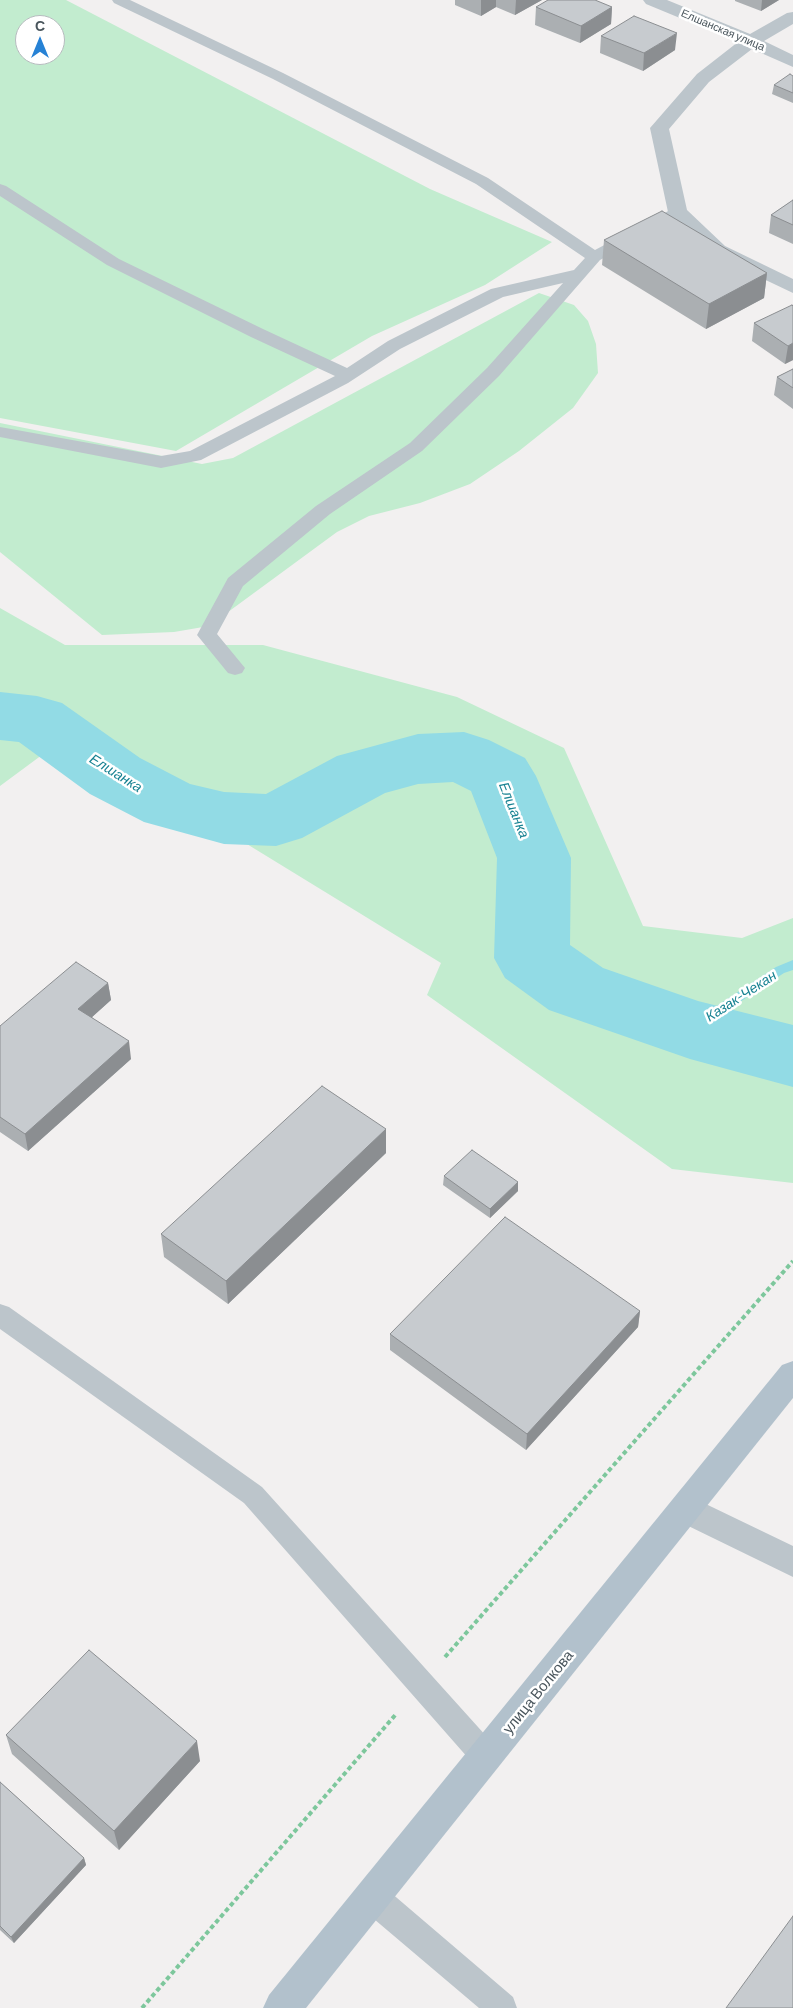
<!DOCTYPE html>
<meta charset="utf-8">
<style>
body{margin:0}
#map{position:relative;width:793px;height:2008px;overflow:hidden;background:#f2f0f0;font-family:Barlow,sans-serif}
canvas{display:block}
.north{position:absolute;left:15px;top:15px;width:50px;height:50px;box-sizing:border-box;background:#fff;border:1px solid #b6bbbe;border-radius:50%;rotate:0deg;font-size:14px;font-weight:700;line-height:20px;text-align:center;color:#49555c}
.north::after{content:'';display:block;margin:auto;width:18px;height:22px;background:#2782d5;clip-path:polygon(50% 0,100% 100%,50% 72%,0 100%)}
</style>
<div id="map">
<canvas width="793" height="2008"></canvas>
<div class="north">С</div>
</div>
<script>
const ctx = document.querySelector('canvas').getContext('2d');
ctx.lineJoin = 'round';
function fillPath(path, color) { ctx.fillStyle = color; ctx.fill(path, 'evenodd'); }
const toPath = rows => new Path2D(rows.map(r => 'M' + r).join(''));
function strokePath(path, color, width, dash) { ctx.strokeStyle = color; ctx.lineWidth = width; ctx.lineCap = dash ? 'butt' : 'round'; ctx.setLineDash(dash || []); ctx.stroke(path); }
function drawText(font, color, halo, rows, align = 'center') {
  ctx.font = font + ' Barlow,sans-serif'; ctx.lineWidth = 5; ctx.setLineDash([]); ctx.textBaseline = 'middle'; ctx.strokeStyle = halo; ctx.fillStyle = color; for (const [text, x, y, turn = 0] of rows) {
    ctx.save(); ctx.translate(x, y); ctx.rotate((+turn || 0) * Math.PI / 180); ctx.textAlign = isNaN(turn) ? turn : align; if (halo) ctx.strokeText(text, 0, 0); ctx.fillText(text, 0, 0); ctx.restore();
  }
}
fillPath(toPath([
 [0,0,66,0,430,189,552,242,485,285,372,336,176,451,0,418],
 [25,25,55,25,55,55,25,55],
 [539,293,574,305,588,321,596,344,598,373,573,408,519,451,470,484,420,503,369,516,337,532,209,626,174,632,102,635,0,552,0,423,202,464,233,458],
 [0,608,65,645,263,645,457,697,564,748,643,926,742,938,793,918,793,1183,672,1169,427,995,441,963,69,735,0,786]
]), '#c2eccf');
fillPath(toPath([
 [793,960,793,970,784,973,694,1032,686,1032,684,1029,686,1026,776,967,793,960]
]), '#92dbe5');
fillPath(toPath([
 [0,692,37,696,62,703,140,758,190,784,224,792,266,794,337,756,418,734,464,732,489,740,525,758,536,776,571,858,570,945,603,968,698,1001,793,1025,793,1087,690,1059,549,1010,505,978,494,958,497,858,471,791,453,782,418,784,385,793,302,838,276,846,224,844,144,822,90,794,19,742,0,740,0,692]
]), '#92dbe5');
strokePath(toPath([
 [445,1657,793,1261],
 [142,2008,397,1713]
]), '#7dc79c', 4, [4.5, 3]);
fillPath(toPath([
 [112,0,130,0,283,73,488,178,595,250,672,209,684,209,686,212,684,215,600,260,499,376,422,451,330,514,243,586,217,634,245,668,242,673,235,675,228,673,197,635,228,578,316,506,410,443,487,368,563,283,503,297,400,349,348,383,201,460,161,468,0,437,0,427,161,456,190,451,335,376,251,337,107,265,0,196,0,184,6,186,119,259,263,329,347,368,388,341,491,289,574,270,585,258,476,184,273,79,114,3,112,0],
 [0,1304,9,1307,262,1487,496,1747,500,1757,496,1767,486,1771,476,1767,244,1503,0,1329,0,1304],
 [372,1882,383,1886,513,1997,517,2008,479,2008,361,1908,357,1897,361,1886,372,1882]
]), '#bcc5cb');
fillPath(toPath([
 [643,0,667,0,750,34,787,13,793,12,793,24,764,41,793,55,793,67,752,49,709,82,669,129,687,210,725,246,793,279,793,293,711,254,668,212,650,128,697,74,738,42,646,4,643,0],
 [685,1494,793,1546,793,1577,674,1519,669,1509,674,1499,685,1494]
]), '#bcc5cb');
fillPath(toPath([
 [793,1361,793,1398,306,2008,263,2008,269,1995,782,1365,793,1361]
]), '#b2c1cc');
fillPath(toPath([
 [455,0,542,0,515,15,496,7,481,16,455,5],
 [735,0,779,0,761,11,735,1],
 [536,7,612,7,611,24,580,43,535,25],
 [601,36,675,50,643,71,600,53],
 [793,76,793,103,772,94,774,85],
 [793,200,793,244,769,233,771,215],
 [604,240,767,273,764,298,706,329,602,265],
 [793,306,793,360,785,364,752,341,754,323],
 [793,369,793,409,774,395,777,377],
 [108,983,111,1000,92,1017,131,1059,28,1151,0,1132,0,1026],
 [386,1129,386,1153,228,1304,164,1257,161,1234],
 [444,1176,518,1191,490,1218,443,1185],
 [640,1311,638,1327,526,1450,390,1350,390,1334],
 [6,1735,200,1761,119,1850,12,1754],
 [0,1782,84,1858,86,1865,14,1943,0,1930]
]), '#abafb2');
fillPath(toPath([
 [481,0,496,0,496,7,481,16],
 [516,0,542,0,515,15],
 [762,0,779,0,761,11],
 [612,7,611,24,580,43,581,26],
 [677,33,675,50,643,71,644,53],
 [767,273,764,298,706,329,709,304],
 [793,343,793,360,785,364,788,346],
 [108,983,111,1000,81,1027,78,1009],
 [129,1041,131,1059,28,1151,25,1134],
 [386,1129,386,1153,228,1304,226,1281],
 [518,1182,518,1191,490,1218,490,1209],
 [640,1311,638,1327,526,1450,527,1434],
 [197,1741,200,1761,119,1850,114,1831],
 [84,1858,86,1865,14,1943,11,1937]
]), '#8b8e91');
const building = toPath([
 [548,0,595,0,612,7,581,26,536,7,548,0],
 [634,16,677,33,644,53,601,36,634,16],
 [790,74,793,76,793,93,774,85,790,74],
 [793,200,793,225,771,215,793,200],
 [662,211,767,273,709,304,604,240,662,211],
 [792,305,793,306,793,343,788,346,754,323,792,305],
 [793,369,793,388,777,377,793,369],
 [76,962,108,983,78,1009,129,1041,25,1134,0,1117,0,1026,76,962],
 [322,1086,386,1129,226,1281,161,1234,322,1086],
 [472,1150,518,1182,490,1209,444,1176,472,1150],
 [505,1217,640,1311,527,1434,390,1334,505,1217],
 [89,1650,197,1741,114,1831,6,1735,89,1650],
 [0,1782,84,1858,11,1937,0,1926,0,1782],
 [793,1916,793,2008,726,2008,793,1916]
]);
fillPath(building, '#c7cbcf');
strokePath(building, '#8b8e91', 1);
drawText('11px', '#49555c', '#fff', [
 ["Елшанская улица",723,30,23]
]);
drawText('italic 14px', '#178292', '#fff', [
 ["Елшанка",116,773,32],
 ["Елшанка",514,810,68],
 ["Казак-Чекан",741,996,-33]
]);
drawText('15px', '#49555c', '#fff', [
 ["улица Волкова",538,1692,-51]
]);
</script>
